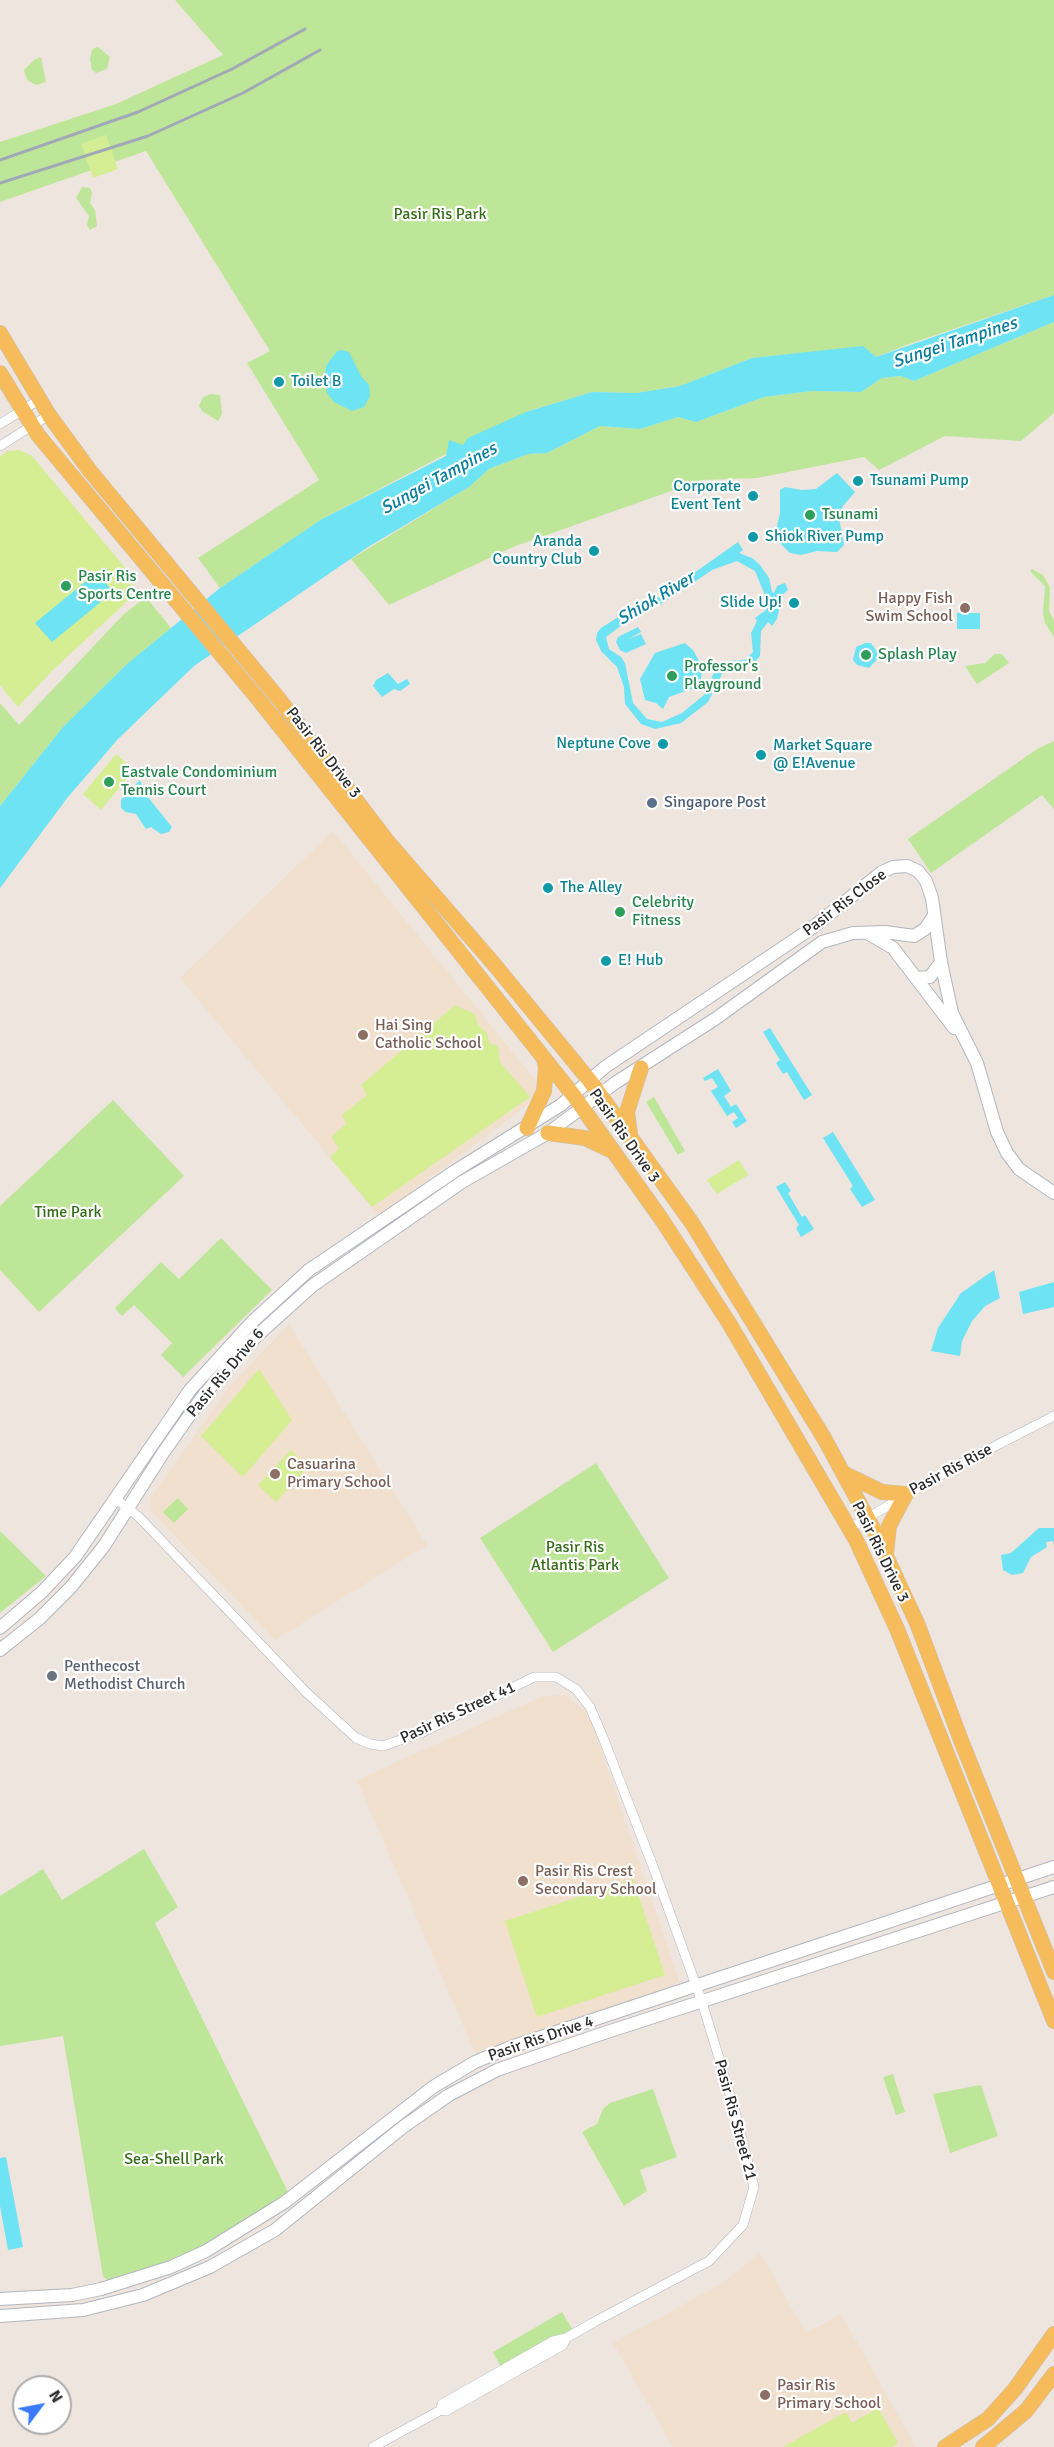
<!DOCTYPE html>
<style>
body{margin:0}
#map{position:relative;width:1054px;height:2447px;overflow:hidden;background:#eee5de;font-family:Signika,sans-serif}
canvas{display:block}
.north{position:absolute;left:12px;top:2375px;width:60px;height:60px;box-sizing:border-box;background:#fff;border:2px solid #ababab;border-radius:50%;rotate:58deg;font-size:16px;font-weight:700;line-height:24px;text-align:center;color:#2c2c2c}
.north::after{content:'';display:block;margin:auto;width:21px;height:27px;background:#3a7bff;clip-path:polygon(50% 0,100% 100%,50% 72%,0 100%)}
</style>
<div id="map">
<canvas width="1054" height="2447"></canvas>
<div class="north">N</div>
</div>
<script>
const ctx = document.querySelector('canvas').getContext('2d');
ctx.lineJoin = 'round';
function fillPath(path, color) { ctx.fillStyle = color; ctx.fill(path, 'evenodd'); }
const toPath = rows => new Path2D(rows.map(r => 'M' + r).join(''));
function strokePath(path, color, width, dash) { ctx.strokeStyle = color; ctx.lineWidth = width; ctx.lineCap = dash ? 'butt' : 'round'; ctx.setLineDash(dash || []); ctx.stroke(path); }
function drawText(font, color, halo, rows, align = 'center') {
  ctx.font = font + ' Signika,sans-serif'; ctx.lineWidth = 4.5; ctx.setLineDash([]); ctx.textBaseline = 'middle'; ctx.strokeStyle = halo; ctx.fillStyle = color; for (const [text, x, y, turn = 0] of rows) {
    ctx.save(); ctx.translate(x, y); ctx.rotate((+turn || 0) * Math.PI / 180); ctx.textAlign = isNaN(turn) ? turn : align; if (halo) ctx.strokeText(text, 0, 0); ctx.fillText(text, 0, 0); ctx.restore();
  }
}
fillPath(toPath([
 [333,831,545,1092,379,1216,180,978],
 [289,1324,427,1545,275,1640,151,1511,150,1499,230,1386],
 [565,1695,589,1714,679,1981,669,1989,475,2053,357,1780,543,1696],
 [760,2253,806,2333,841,2314,916,2447,673,2447,613,2343,721,2284]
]), '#f0e0cd');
fillPath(toPath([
 [175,0,1054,0,1054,295,912,343,876,357,812,352,752,358,680,386,636,393,592,392,526,412,322,519,220,588,198,558,319,480,247,363,270,351,146,151,0,202,0,142,116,104,223,55],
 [98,47,110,57,107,69,96,73,92,70,90,59,92,49],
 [41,57,46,82,36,85,27,80,24,70,34,60],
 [82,187,90,188,92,193,90,203,95,210,97,226,90,230,87,225,89,216,76,198],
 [1054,322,1054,413,1021,441,945,436,879,470,864,457,757,478,702,480,513,547,389,605,351,559,469,487,489,469,528,454,547,453,600,426,640,429,678,417,696,422,764,397,812,391,861,392,882,378,901,376,914,381],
 [211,394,220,395,222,414,218,421,202,411,199,406,203,397],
 [1032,569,1043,575,1050,588,1049,611,1054,620,1054,637,1045,623,1043,614,1045,586,1030,571],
 [146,597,171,628,127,664,63,727,0,806,0,703,19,725,124,614],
 [995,654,1002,654,1009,663,977,684,965,666,985,663],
 [1054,741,1054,809,1042,795,931,873,908,839,1037,749],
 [654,1097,685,1151,678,1155,646,1102],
 [113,1100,184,1176,39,1312,0,1270,0,1206],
 [221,1238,272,1290,183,1377,161,1355,172,1343,134,1305,122,1316,115,1308,161,1262,179,1279],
 [596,1463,669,1578,553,1652,480,1538],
 [178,1498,188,1509,174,1523,163,1512],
 [0,1531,46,1576,0,1613],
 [144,1849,178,1907,155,1923,289,2194,221,2237,179,2258,110,2283,103,2276,63,2036,0,2046,0,1896,43,1869,62,1900],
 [893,2074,905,2112,896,2115,883,2077],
 [981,2085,998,2136,950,2153,933,2094],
 [653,2089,677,2157,640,2170,647,2191,624,2206,582,2132,597,2124,603,2109,610,2103],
 [562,2312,574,2332,504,2373,493,2352]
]), '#bee698');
fillPath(toPath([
 [106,135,118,169,93,178,81,144],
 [20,450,32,456,132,576,133,596,54,669,18,707,0,685,0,456,8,451],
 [116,754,134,770,101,810,83,794],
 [455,1005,475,1014,478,1025,487,1033,489,1043,498,1046,500,1062,530,1097,372,1207,330,1158,339,1148,331,1137,346,1124,342,1115,367,1095,361,1085],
 [739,1160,748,1175,717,1194,707,1180],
 [259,1369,292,1420,243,1477,201,1436],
 [291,1450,308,1467,276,1502,258,1485],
 [633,1879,665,1975,537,2017,505,1921],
 [878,2408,898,2443,892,2447,783,2447,846,2412,852,2423]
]), '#d5ee94');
fillPath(toPath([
 [1054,295,1054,322,914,381,901,376,882,378,861,392,812,391,764,397,696,422,678,417,640,429,600,426,547,453,528,454,489,469,469,487,368,547,194,666,118,739,68,797,0,888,0,806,63,727,127,664,220,588,322,519,446,456,449,440,463,445,468,438,526,412,592,392,636,393,680,386,752,358,863,346,876,357],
 [342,350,349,352,361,376,369,385,370,396,364,407,352,411,334,402,327,393,324,381,326,366,337,351],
 [837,473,855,492,843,506,839,518,844,545,837,552,817,551,801,555,790,553,777,540,776,531,780,513,780,490,785,487,801,490,816,489],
 [738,542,743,550,739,553,752,558,760,565,769,578,772,592,774,593,777,586,785,583,788,590,782,595,777,619,772,626,768,622,761,631,760,656,752,665,724,670,708,702,681,723,655,729,641,724,625,704,624,687,617,667,601,651,596,640,597,633,601,628,631,609,660,597],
 [737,561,755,571,767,600,766,610,755,618,757,621,751,633,753,652,745,660,728,661,716,668,704,695,682,713,662,722,647,719,633,703,625,663,621,657,609,649,606,637,631,618,663,603,712,570],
 [97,572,113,592,52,642,35,623],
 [957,613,980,613,980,629,957,629],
 [638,627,641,632,628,639,641,634,646,644,626,653,620,650,616,642,618,637],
 [685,643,693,650,702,666,701,680,697,687,669,697,663,709,656,703,645,700,640,679,655,653],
 [865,643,871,643,878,653,877,659,869,668,857,665,853,660,856,647],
 [388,673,398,684,407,679,410,684,400,691,394,689,382,697,373,686,376,680],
 [140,780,147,796,172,827,169,832,161,834,151,827,146,829,136,814,126,812,121,808,121,800],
 [770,1028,812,1095,804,1100,787,1072,783,1074,776,1063,780,1060,763,1032],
 [718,1069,731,1091,724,1096,731,1107,736,1104,747,1121,736,1128,732,1122,738,1118,734,1112,727,1116,711,1091,718,1087,712,1078,705,1081,703,1078],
 [833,1132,875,1200,862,1207,850,1189,853,1186,823,1138],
 [785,1182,791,1191,788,1193,802,1217,805,1215,814,1229,801,1237,796,1228,799,1225,776,1187],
 [994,1270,1000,1298,985,1306,972,1321,962,1341,960,1356,931,1351,938,1328,961,1293],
 [1054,1282,1054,1307,1023,1314,1019,1292],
 [1039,1528,1054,1528,1054,1545,1053,1541,1046,1542,1047,1547,1031,1557,1023,1573,1012,1575,1003,1570,1001,1555,1011,1553],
 [6,2157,23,2247,8,2250,0,2206,0,2158]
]), '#6de3f4');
const minor = toPath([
 [0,424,39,400],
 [0,446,49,415],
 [116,1499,139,1517,306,1692,356,1738,370,1744,383,1746,423,1732,534,1677,556,1677,576,1689,590,1707,604,1740,654,1869,702,2002,735,2111,754,2187,743,2225,709,2261,596,2321,566,2338,563,2345,446,2411,441,2410,373,2447],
 [850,1528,958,1465,1054,1416],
 [441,2410,442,2404,553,2341,566,2338]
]);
const tertiary = toPath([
 [869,934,893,948,954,1028],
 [916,978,930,977,941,962],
 [0,1628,42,1592,75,1557,190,1390,252,1322,309,1270,455,1171,561,1105,605,1067,812,928,882,872,893,867,907,866,918,871,926,881,932,898,941,962,952,1013,977,1063,997,1132,1007,1153,1019,1169,1054,1193],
 [0,1650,39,1619,71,1587,104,1546,163,1453,201,1399,240,1351,312,1286,462,1182,548,1133,615,1083,715,1019,822,942,853,933,885,932,914,936,925,929,933,917],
 [0,2299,72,2295,101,2289,171,2267,206,2251,285,2202,433,2087,475,2062,511,2047,1054,1867],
 [0,2316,83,2310,143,2295,210,2267,275,2230,403,2127,449,2095,497,2070,598,2035,1054,1887]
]);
const primary = toPath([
 [0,333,49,415,90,471,279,699,388,842,493,963,590,1081,692,1223,824,1438,874,1530,917,1623,962,1743,1054,1972],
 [0,373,38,435,259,700,574,1096,662,1220,729,1323,856,1540,897,1629,1054,2021],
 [527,1128,544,1091,546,1067,544,1058],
 [548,1133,585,1138,610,1150],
 [630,1133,627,1112,641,1068],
 [843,1473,882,1492,906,1494,889,1526,886,1554],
 [945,2447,988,2419,1015,2389,1054,2334],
 [983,2447,1026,2411,1054,2374]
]);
strokePath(minor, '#b2b6c0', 10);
strokePath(tertiary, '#b2b6c0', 14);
strokePath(primary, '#c4c4c4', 16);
strokePath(minor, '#fff', 9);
strokePath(tertiary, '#fff', 12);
strokePath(primary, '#f6bb5b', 15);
strokePath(toPath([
 [0,160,138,112,232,69,305,29],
 [0,183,148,136,243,93,320,50]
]), '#a0a7b7', 3);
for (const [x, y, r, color] of [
 [279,382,6,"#0f9aa8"],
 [858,481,6,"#0f9aa8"],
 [753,496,6,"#0f9aa8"],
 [810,515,6,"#2e9e5b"],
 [753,537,6,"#0f9aa8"],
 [594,551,6,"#0f9aa8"],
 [66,586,6,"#2e9e5b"],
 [794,603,6,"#0f9aa8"],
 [965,608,6,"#8d6e63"],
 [866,655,6,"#2e9e5b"],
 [672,676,6,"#2e9e5b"],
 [663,744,6,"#0f9aa8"],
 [761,755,6,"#0f9aa8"],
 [109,782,6,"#2e9e5b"],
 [652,803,6,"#5c6f8a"],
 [548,888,6,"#0f9aa8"],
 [620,912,6,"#2e9e5b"],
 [606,961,6,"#0f9aa8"],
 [363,1035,6,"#8d6e63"],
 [275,1474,6,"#8d6e63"],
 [52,1676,6,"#6b7280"],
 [523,1881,6,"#8d6e63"],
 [765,2395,6,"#8d6e63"]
]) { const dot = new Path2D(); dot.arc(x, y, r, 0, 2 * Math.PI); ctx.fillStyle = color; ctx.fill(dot); strokePath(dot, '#fff', 2); }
drawText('16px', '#366d18', '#fff', [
 ["Pasir Ris Park",440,215],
 ["Time Park",68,1213],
 ["Pasir Ris",575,1548],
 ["Atlantis Park",575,1566],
 ["Sea-Shell Park",174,2160]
]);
drawText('16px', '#0d838f', '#fff', [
 ["Toilet B",291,382],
 ["Tsunami Pump",870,481],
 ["Corporate",741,487,"right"],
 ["Event Tent",741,505,"right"],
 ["Shiok River Pump",765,537],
 ["Aranda",582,542,"right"],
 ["Country Club",582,560,"right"],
 ["Slide Up!",782,603,"right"],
 ["Neptune Cove",651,744,"right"],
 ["Market Square",773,746],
 ["@ E!Avenue",773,764],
 ["The Alley",560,888],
 ["E! Hub",618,961]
], 'left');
drawText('16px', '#27864d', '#fff', [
 ["Tsunami",822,515],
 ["Pasir Ris",78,577],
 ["Sports Centre",78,595],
 ["Splash Play",878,655],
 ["Professor's",684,667],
 ["Playground",684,685],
 ["Eastvale Condominium",121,773],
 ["Tennis Court",121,791],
 ["Celebrity",632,903],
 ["Fitness",632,921]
], 'left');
drawText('16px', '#785e54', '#fff', [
 ["Happy Fish",953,599,"right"],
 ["Swim School",953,617,"right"],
 ["Hai Sing",375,1026],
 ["Catholic School",375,1044],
 ["Casuarina",287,1465],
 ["Primary School",287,1483],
 ["Pasir Ris Crest",535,1872],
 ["Secondary School",535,1890],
 ["Pasir Ris",777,2386],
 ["Primary School",777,2404]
], 'left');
drawText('16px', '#2c2c2c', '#fff', [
 ["Pasir Ris Drive 3",323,753,52],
 ["Pasir Ris Close",845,903,-37],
 ["Pasir Ris Drive 3",624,1136,55],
 ["Pasir Ris Drive 6",226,1373,-50],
 ["Pasir Ris Rise",951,1470,-28],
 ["Pasir Ris Drive 3",880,1552,64],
 ["Pasir Ris Street 41",458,1713,-25],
 ["Pasir Ris Drive 4",541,2039,-19],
 ["Pasir Ris Street 21",735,2120,75]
]);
drawText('16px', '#4e5e75', '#fff', [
 ["Singapore Post",664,803]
], 'left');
drawText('16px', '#5b616d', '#fff', [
 ["Penthecost",64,1667],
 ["Methodist Church",64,1685]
], 'left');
drawText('italic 18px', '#087f9d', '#fff', [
 ["Sungei Tampines",955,343,-18],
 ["Sungei Tampines",439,479,-29],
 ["Shiok River",656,599,-31]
]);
</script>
